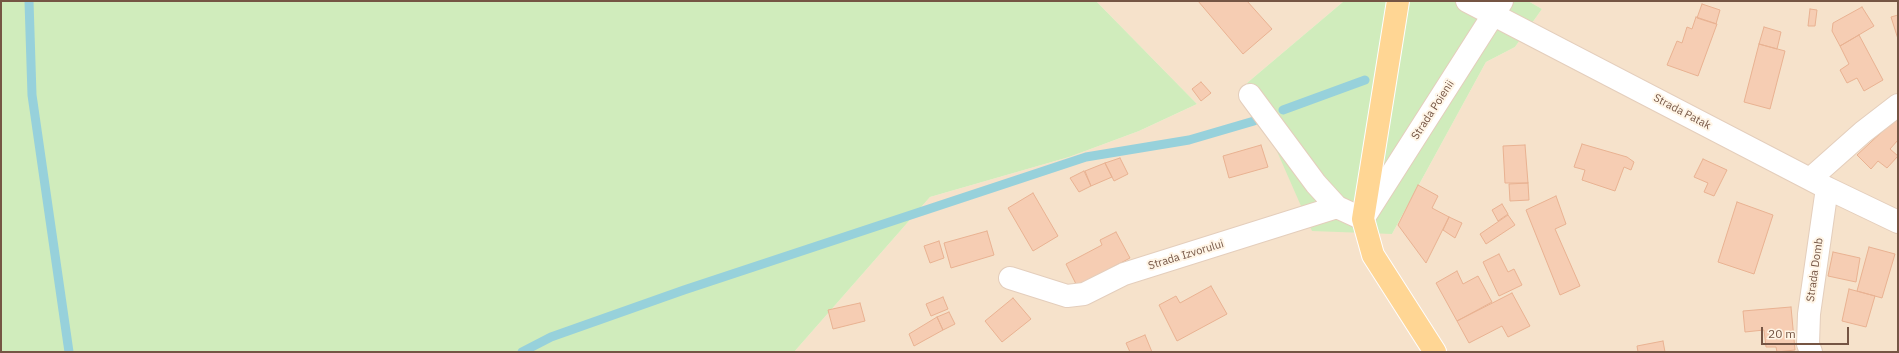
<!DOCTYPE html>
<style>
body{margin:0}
#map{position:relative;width:1899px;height:353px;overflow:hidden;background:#fef1dd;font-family:"IBM Plex Sans",sans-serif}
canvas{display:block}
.frame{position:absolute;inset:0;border:2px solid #755544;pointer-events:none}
.scale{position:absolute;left:1761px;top:327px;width:88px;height:18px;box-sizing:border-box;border:2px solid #755544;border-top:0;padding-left:5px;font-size:12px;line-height:14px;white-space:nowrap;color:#755544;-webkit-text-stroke:3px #fff5e6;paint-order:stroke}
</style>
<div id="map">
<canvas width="1899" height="353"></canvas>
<div class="frame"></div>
<div class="scale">20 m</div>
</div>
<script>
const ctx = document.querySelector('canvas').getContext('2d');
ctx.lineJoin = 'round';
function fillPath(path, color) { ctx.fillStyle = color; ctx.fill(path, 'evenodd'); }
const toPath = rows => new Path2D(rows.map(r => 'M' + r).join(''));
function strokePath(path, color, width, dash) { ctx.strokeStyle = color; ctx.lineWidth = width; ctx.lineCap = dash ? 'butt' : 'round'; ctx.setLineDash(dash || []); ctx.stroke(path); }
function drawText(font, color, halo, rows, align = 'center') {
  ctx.font = font + ' "IBM Plex Sans",sans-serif'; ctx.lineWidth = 4; ctx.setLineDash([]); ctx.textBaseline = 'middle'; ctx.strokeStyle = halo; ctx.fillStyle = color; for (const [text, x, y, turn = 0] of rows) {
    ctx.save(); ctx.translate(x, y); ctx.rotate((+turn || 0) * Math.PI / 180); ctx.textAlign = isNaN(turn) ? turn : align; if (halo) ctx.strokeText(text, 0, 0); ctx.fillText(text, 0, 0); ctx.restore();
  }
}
fillPath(toPath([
 [1096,1,1344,1,1247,83,1392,234,1486,62,1515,47,1542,9,1528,1,1898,1,1898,352,794,352,930,197,1069,157,1139,131,1197,104]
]), '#f6e2cb');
fillPath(toPath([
 [1,1,1096,1,1197,104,1139,131,1069,157,930,197,794,352,1,352],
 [1344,1,1528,1,1542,9,1515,47,1486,62,1392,234,1312,231,1247,83]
]), '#d0ecbc');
strokePath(toPath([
 [29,1,32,95,69,352],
 [1283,110,1365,80],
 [522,352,551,337,684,290,1086,157,1189,140,1254,121]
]), '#97d1db', 9);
const building = toPath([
 [1198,1,1247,1,1272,29,1243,54,1198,1],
 [1702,4,1720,10,1716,24,1697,18,1702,4],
 [1862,7,1874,26,1840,46,1832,31,1833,23,1862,7],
 [1810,9,1817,10,1815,26,1808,26,1810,9],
 [1898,15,1898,39,1891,17,1898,15],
 [1696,17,1717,24,1698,76,1667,65,1677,41,1682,43,1687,27,1692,29,1696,17],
 [1764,27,1781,32,1777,49,1759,44,1764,27],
 [1859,35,1883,80,1864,91,1857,78,1847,83,1840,70,1849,64,1840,46,1859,35],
 [1759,44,1785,51,1770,109,1744,102,1759,44],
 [1201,82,1211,93,1201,101,1192,89,1201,82],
 [1898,115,1898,140,1890,149,1898,156,1887,168,1878,161,1871,169,1857,155,1884,130,1882,128,1898,115],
 [1582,144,1627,157,1634,162,1631,170,1624,167,1615,191,1582,180,1585,170,1574,167,1582,144],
 [1261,145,1268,167,1229,178,1223,156,1261,145],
 [1525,145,1528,183,1505,183,1503,146,1525,145],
 [1120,158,1128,174,1114,181,1105,163,1120,158],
 [1703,159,1727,170,1714,196,1704,192,1708,183,1694,177,1703,159],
 [1105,163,1112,177,1091,186,1085,171,1105,163],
 [1084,171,1091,186,1079,192,1070,178,1084,171],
 [1528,183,1529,200,1510,201,1509,184,1528,183],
 [1418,185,1438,196,1432,208,1449,217,1426,263,1398,225,1418,185],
 [1033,193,1058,236,1033,251,1008,208,1033,193],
 [1556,196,1566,224,1555,229,1580,286,1560,295,1526,210,1556,196],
 [1737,202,1773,215,1754,274,1718,262,1737,202],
 [1502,204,1508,214,1498,221,1492,210,1502,204],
 [1508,215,1515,225,1486,244,1480,234,1508,215],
 [1449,217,1462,223,1455,238,1443,230,1449,217],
 [987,231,994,255,951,268,944,243,987,231],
 [1116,232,1130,258,1077,286,1066,264,1102,245,1100,240,1116,232],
 [939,241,944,258,930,263,924,246,939,241],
 [1869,247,1895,254,1882,298,1857,291,1869,247],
 [1833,252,1860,258,1856,282,1828,276,1833,252],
 [1499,254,1508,272,1514,269,1522,285,1499,296,1483,262,1499,254],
 [1457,271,1463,284,1478,276,1492,302,1457,321,1436,283,1457,271],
 [1211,286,1227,314,1177,341,1159,305,1176,296,1180,303,1211,286],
 [1849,289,1875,296,1866,327,1842,321,1849,289],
 [1512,293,1530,326,1508,337,1502,326,1469,343,1457,321,1512,293],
 [943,297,948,309,931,316,926,304,943,297],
 [1013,298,1031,319,1002,342,985,321,1013,298],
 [860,303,865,321,833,329,828,310,860,303],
 [1791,307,1795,350,1777,352,1776,347,1766,347,1764,330,1745,332,1743,311,1791,307],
 [949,312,955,324,943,330,937,317,949,312],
 [937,317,943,330,914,346,909,334,937,317],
 [1145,335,1152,352,1130,352,1126,343,1145,335],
 [1663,341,1665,352,1638,352,1637,346,1663,341]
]);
fillPath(building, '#f6cdb3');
strokePath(building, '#e9b292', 1);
const minor = toPath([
 [1467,1,1827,188,1898,222],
 [1250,95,1316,184,1337,207],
 [1810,179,1863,132,1898,105],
 [1010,278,1067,296,1084,294,1124,274,1337,207,1363,219,1502,1],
 [1811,352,1808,344,1809,314,1827,188]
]);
const primary = toPath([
 [1398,1,1363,219,1373,255,1435,352]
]);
strokePath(minor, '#e4cebc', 24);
strokePath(primary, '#fff', 24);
strokePath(minor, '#fff', 22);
strokePath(primary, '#ffd694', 22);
drawText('11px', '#755544', '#fff5e6', [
 ["Strada Poienii",1433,110,-57],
 ["Strada Patak",1682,112,28],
 ["Strada Izvorului",1186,255,-17],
 ["Strada Domb",1815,270,-82]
]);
</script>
